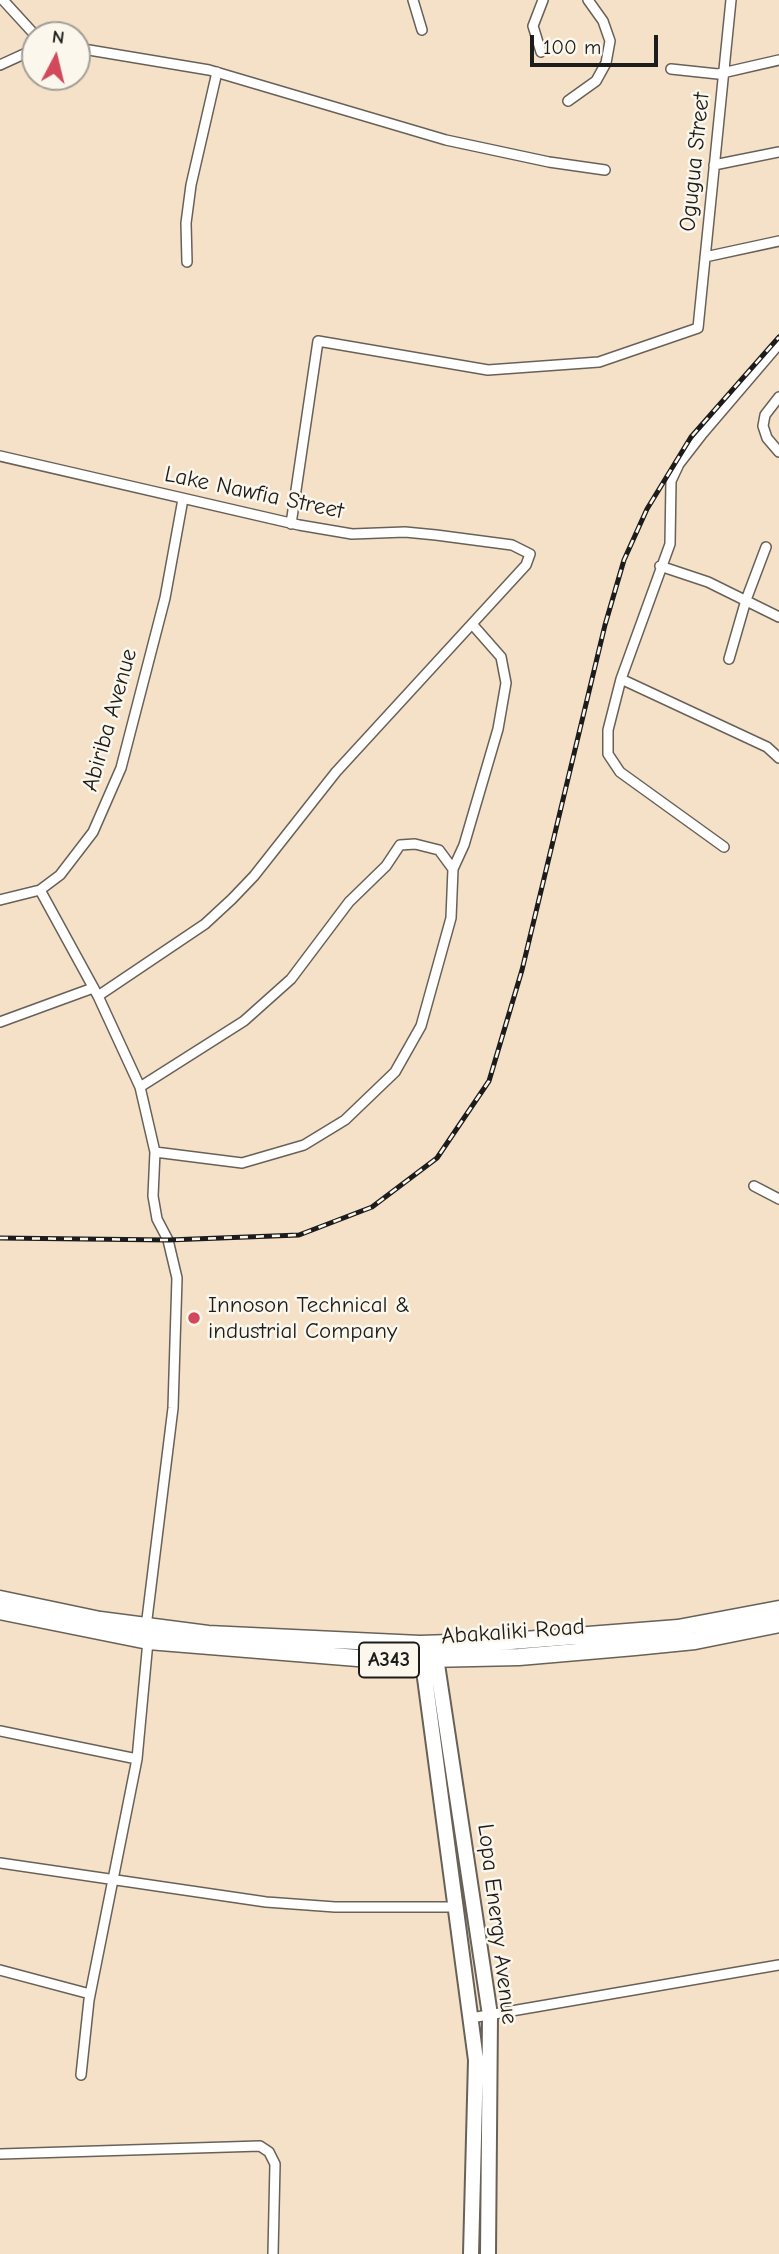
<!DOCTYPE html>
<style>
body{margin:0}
#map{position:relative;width:779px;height:2254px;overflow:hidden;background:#f5e1c7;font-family:"Comic Neue",sans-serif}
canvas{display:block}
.north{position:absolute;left:21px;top:21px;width:70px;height:70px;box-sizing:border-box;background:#fbf7ec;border:2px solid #a29f99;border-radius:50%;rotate:7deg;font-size:19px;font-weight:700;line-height:28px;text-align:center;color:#1c1c1c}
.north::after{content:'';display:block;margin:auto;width:24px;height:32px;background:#d1495b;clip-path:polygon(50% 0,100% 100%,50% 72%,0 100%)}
.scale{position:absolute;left:530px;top:35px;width:128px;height:32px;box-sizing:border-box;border:4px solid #1c1c1c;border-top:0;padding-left:9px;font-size:21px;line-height:24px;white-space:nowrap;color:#1c1c1c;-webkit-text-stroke:5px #fbf7ec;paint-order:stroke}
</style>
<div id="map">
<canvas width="779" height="2254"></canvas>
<div class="north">N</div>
<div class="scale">100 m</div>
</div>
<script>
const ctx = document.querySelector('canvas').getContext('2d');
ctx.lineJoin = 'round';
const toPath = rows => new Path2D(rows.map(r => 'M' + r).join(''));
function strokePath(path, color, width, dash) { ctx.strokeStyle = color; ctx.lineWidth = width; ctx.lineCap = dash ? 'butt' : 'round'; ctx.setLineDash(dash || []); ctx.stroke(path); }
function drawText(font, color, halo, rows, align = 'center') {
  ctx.font = font + ' "Comic Neue",sans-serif'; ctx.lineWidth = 5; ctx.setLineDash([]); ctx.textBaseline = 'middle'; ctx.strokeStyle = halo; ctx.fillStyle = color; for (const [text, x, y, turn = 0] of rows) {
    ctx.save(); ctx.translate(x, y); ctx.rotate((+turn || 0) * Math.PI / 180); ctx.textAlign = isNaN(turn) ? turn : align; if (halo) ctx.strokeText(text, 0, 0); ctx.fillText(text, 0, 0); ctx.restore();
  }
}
const street = toPath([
 [3,0,35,35],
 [413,0,422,30],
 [77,48,209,70,446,140,549,162,605,170],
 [541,52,533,26,543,0],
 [0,65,35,49],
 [671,69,718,74,779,60],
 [568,101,596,81,606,63,610,41,603,21,588,0],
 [714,165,779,152],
 [705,257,779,241],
 [187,262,186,223,191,185,217,72],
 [779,397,765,415,763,426,767,438,779,452],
 [0,456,299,525,352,534,405,532,436,535,512,545,530,554,526,565,336,772,254,876,232,899,205,924,98,996],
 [291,524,318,341,488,370,599,362,698,328,731,0],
 [660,566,708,582,779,617],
 [729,659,746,600,766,547],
 [621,679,767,747,779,758],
 [724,847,620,772,608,754,608,730,621,679,670,544,671,481,679,464,703,433,779,344],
 [40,890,98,996,140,1087,155,1152,153,1196,157,1219,168,1240,177,1278,173,1408,146,1627],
 [0,900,40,890,60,875,93,832,121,768,165,598,183,499],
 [0,1022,93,988],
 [140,1087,244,1021,291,979,349,902,386,866,400,845,415,844,439,850,453,869],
 [155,1152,242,1163,304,1145,345,1120,395,1072,421,1026,451,918,453,869,464,845,498,729,506,683,501,657,472,624],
 [754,1186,779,1199],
 [0,1731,137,1759],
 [0,1863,266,1902,335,1907,454,1907],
 [0,1970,90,1994],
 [471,2018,779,1965],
 [81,2075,89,2000,137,1759,148,1641],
 [0,2154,260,2146,269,2152,275,2164,273,2254]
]);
const primary = toPath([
 [421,1648,476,2060,471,2254],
 [435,1651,490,2015,488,2254]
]);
const highway = toPath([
 [0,1599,100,1620,208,1634,420,1644,511,1641,678,1628,779,1609],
 [0,1611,148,1641,382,1660,519,1657,635,1647,695,1641,779,1624]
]);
strokePath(street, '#686158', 12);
strokePath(primary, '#686158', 18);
strokePath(highway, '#686158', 19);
strokePath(street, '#fff', 9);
strokePath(primary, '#fff', 14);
strokePath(highway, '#fff', 16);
const rail = toPath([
 [0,1238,168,1240,299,1235,372,1207,437,1158,489,1081,522,970,605,625,624,560,647,509,691,437,779,337]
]);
strokePath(rail, '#1c1c1c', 5);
strokePath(rail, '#fbf7ec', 2.5, [8]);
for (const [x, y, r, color] of [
 [194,1318,7,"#d1495b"]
]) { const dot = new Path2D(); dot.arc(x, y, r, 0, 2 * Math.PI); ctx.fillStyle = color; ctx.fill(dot); strokePath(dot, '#fbf7ec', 2.5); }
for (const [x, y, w] of [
 [389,1660,60]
]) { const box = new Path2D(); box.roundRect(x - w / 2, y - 17.5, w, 35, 5); ctx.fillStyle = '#fbf7ec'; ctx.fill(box); strokePath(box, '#1c1c1c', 2); }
drawText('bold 21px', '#1c1c1c', null, [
 ["A343",389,1660]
]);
drawText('23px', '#1c1c1c', '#fbf7ec', [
 ["Ogugua Street",695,162,-84],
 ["Lake Nawfia Street",254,493,12],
 ["Abiriba Avenue",110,720,-74],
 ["Abakaliki Road",513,1632,-4],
 ["Lopa Energy Avenue",497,1924,83]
]);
drawText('23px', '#1c1c1c', '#fbf7ec', [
 ["Innoson Technical &",208,1305],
 ["industrial Company",208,1331]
], 'left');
</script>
